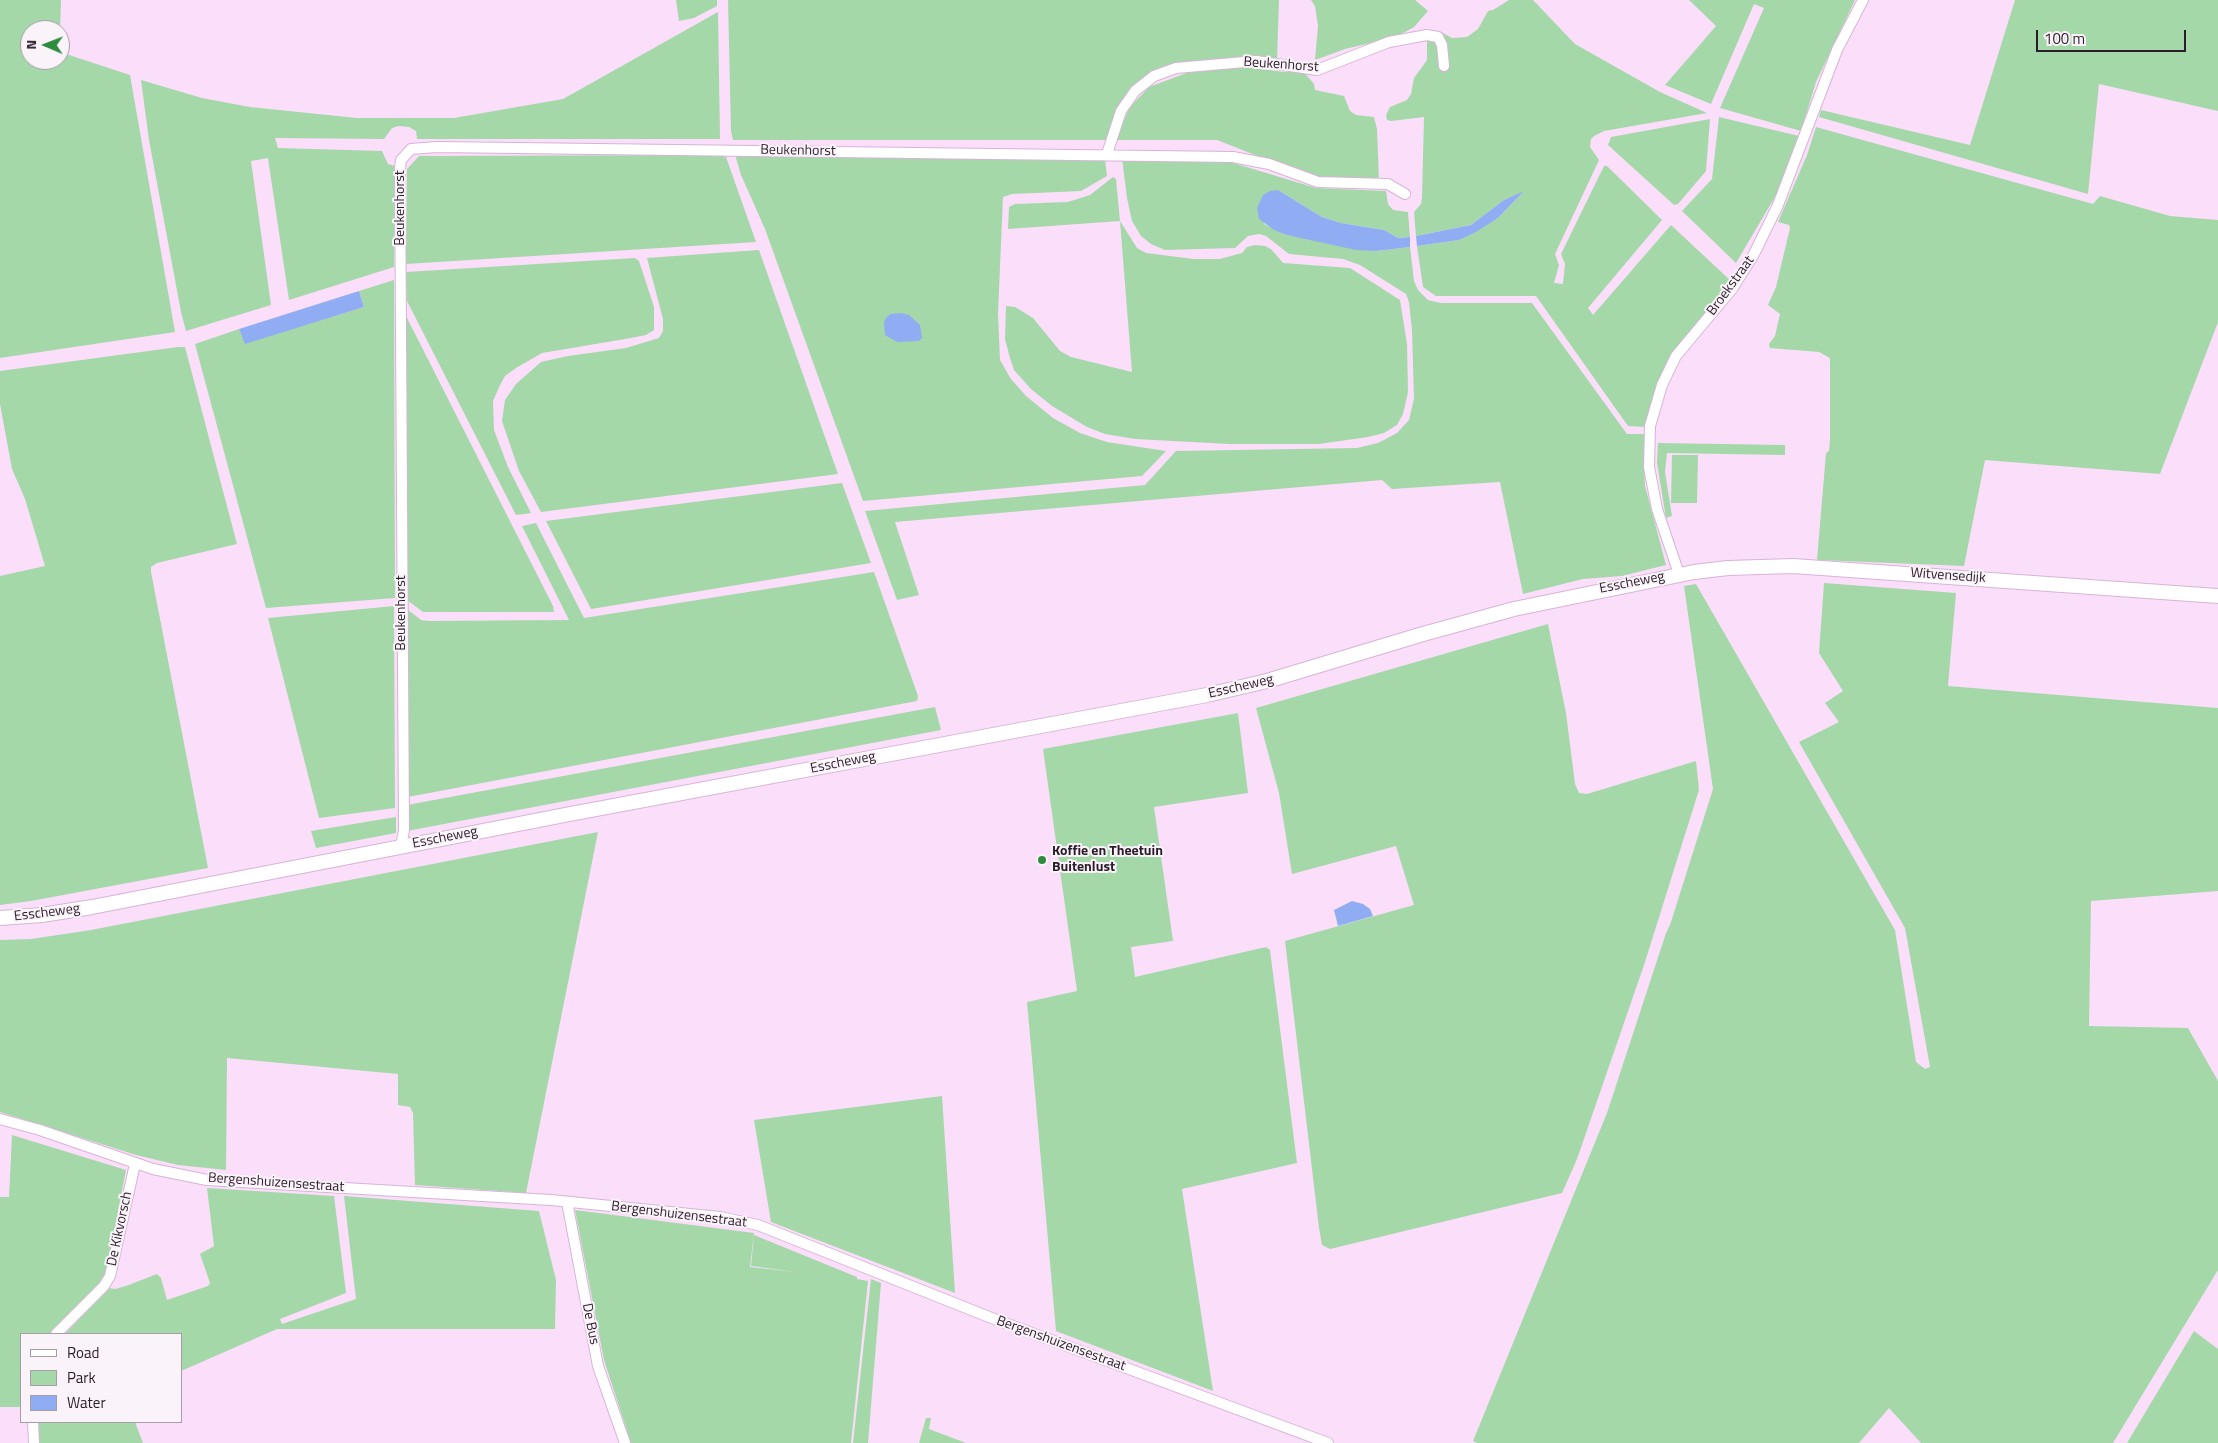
<!DOCTYPE html>
<style>
body{margin:0}
#map{position:relative;width:2218px;height:1443px;overflow:hidden;background:#fbdefa;font-family:"Titillium Web",sans-serif}
canvas{display:block}
.legend{position:absolute;left:20px;top:1333px;width:162px;height:90px;box-sizing:border-box;background:#fbf3fa;border:1px solid #a79da7;margin:0;padding:6px 9px;list-style:none;font-size:15px;color:#2a1d2a}
.legend li{display:flex;align-items:center;gap:10px;height:25px}
.legend b{width:25px;border:1px solid #a79da7}
.north{position:absolute;left:20px;top:20px;width:50px;height:50px;box-sizing:border-box;background:#fbf3fa;border:1px solid #a79da7;border-radius:50%;rotate:271deg;font-size:14px;font-weight:700;line-height:20px;text-align:center;color:#2a1d2a}
.north::after{content:'';display:block;margin:auto;width:18px;height:22px;background:#2e8c3f;clip-path:polygon(50% 0,100% 100%,50% 72%,0 100%)}
.scale{position:absolute;left:2036px;top:30px;width:150px;height:22px;box-sizing:border-box;border:2px solid #2a1d2a;border-top:0;padding-left:6px;font-size:15px;line-height:18px;white-space:nowrap;color:#2a1d2a;-webkit-text-stroke:4px #fbf3fa;paint-order:stroke}
</style>
<div id="map">
<canvas width="2218" height="1443"></canvas>
<ul class="legend">
<li><b style="height:6px;background:#fff"></b>Road</li>
<li><b style="height:14px;background:#a5d8a9"></b>Park</li>
<li><b style="height:14px;background:#90adf4"></b>Water</li>
</ul>
<div class="north">N</div>
<div class="scale">100 m</div>
</div>
<script>
const ctx = document.querySelector('canvas').getContext('2d');
ctx.lineJoin = 'round';
function fillPath(path, color) { ctx.fillStyle = color; ctx.fill(path, 'evenodd'); }
const toPath = rows => new Path2D(rows.map(r => 'M' + r).join(''));
function strokePath(path, color, width, dash) { ctx.strokeStyle = color; ctx.lineWidth = width; ctx.lineCap = dash ? 'butt' : 'round'; ctx.setLineDash(dash || []); ctx.stroke(path); }
function drawText(font, color, halo, rows, align = 'center') {
  ctx.font = font + ' "Titillium Web",sans-serif'; ctx.lineWidth = 4; ctx.setLineDash([]); ctx.textBaseline = 'middle'; ctx.strokeStyle = halo; ctx.fillStyle = color; for (const [text, x, y, turn = 0] of rows) {
    ctx.save(); ctx.translate(x, y); ctx.rotate((+turn || 0) * Math.PI / 180); ctx.textAlign = isNaN(turn) ? turn : align; if (halo) ctx.strokeText(text, 0, 0); ctx.fillText(text, 0, 0); ctx.restore();
  }
}
fillPath(toPath([
 [0,0,61,0,60,30,30,30,30,60,60,60,60,52,130,75,175,332,0,358],
 [676,0,717,0,717,6,694,18,679,21],
 [728,0,1279,0,1277,60,1264,58,1149,76,1112,125,1106,140,733,140,731,131],
 [1311,0,1415,0,1428,11,1414,27,1396,37,1345,49,1315,60,1318,26,1315,6],
 [1509,0,1533,0,1575,44,1660,92,1707,113,1604,131,1594,136,1591,139,1590,147,1599,160,1555,254,1559,265,1554,283,1563,284,1565,264,1561,254,1604,166,1607,166,1662,220,1588,308,1593,315,1671,225,1732,282,1671,358,1647,427,1628,426,1536,296,1436,296,1423,287,1417,246,1459,240,1498,218,1523,192,1504,200,1471,225,1416,236,1414,212,1421,204,1422,198,1424,117,1391,121,1387,120,1386,115,1390,107,1407,100,1411,94,1414,78,1427,60,1427,39,1432,30,1441,32,1452,38,1467,37,1478,29,1488,11,1493,10],
 [1689,0,1855,0,1816,82,1801,131,1720,108,1764,8,1754,4,1711,104,1665,85,1716,26],
 [2015,0,2218,0,2218,111,2099,84,2088,194,1819,117,1821,110,1970,145],
 [718,12,720,139,417,139,416,131,409,127,399,126,392,128,384,139,275,138,278,148,382,151,388,164,395,166,394,267,289,300,268,158,251,161,271,305,186,331,181,312,149,140,141,80,202,98,250,107,357,118,454,118,563,99],
 [1246,67,1284,72,1304,72,1314,84,1315,90,1344,96,1350,111,1356,115,1374,117,1377,129,1379,180,1324,179,1306,175,1217,140,1115,140,1130,107,1149,87,1189,72],
 [1719,117,1799,136,1776,195,1736,263,1682,211,1712,179],
 [1710,119,1706,171,1678,204,1674,205,1608,145,1611,137],
 [1816,127,2093,204,2100,196,2170,216,2218,220,2218,322,2160,474,1985,460,1964,566,1817,560,1826,453,1829,451,1830,439,1830,358,1819,352,1770,348,1769,344,1775,336,1780,314,1768,305,1776,287,1790,228,1789,225,1778,222,1807,155],
 [737,153,1105,159,1107,176,1081,191,1012,194,1003,197,998,314,1000,360,1011,379,1026,396,1053,418,1080,433,1107,442,1166,451,1142,476,863,501,765,229,741,175,736,158],
 [718,155,726,157,756,242,406,264,407,169,419,156],
 [1122,158,1220,159,1316,188,1386,191,1388,204,1393,210,1408,212,1410,237,1398,238,1384,230,1341,223,1322,217,1278,190,1264,224,1287,235,1376,251,1410,247,1414,281,1418,290,1428,300,1441,303,1532,303,1627,434,1647,434,1644,464,1645,486,1666,565,1622,576,1583,579,1523,594,1500,482,1392,489,1382,480,895,522,919,595,897,600,865,511,1145,485,1176,451,1357,448,1378,443,1397,433,1409,420,1414,399,1412,330,1409,302,1406,294,1360,265,1343,259,1289,254,1266,236,1259,234,1248,236,1235,248,1165,250,1151,244,1141,236,1132,221,1127,198],
 [1113,177,1116,179,1120,221,1137,248,1146,253,1194,259,1220,259,1242,253,1247,247,1255,245,1265,246,1271,249,1283,263,1350,268,1400,300,1407,344,1408,392,1403,414,1397,425,1384,433,1368,437,1319,444,1230,444,1135,439,1105,434,1087,427,1052,406,1031,389,1014,370,1010,358,1005,339,1006,306,1015,307,1033,318,1060,351,1071,357,1132,372,1120,221,1008,229,1009,207,1015,204,1068,202,1090,195],
 [759,250,838,474,541,512,519,471,502,421,505,400,516,384,541,362,568,356,626,348,659,338,663,331,663,319,647,258],
 [635,258,639,261,654,307,654,330,646,335,631,338,542,353,516,368,505,376,500,385,493,401,494,430,508,467,531,513,516,515,407,301,406,272],
 [394,280,395,598,266,608,195,344,239,329,246,343,364,307,359,291],
 [406,316,553,606,554,612,423,612,407,600],
 [178,347,185,347,237,544,157,563,151,567,151,572,208,868,31,901,0,905,0,576,45,566,25,499,12,469,0,404,0,371],
 [1658,443,1785,445,1785,455,1667,453,1665,472,1672,516,1666,518,1657,463],
 [1672,455,1698,455,1697,503,1671,503],
 [842,483,871,563,591,609,546,521],
 [536,523,584,618,874,572,918,696,917,701,408,797,407,609,421,620,429,621,569,620,522,526],
 [1824,583,1956,593,1948,686,2218,708,2218,891,2091,901,2089,1026,2188,1028,2218,1081,2218,1270,2113,1443,1921,1443,1889,1408,1859,1443,1477,1443,1473,1441,1607,1113,1666,933,1670,925,1713,789,1684,586,1696,584,1895,930,1916,1062,1925,1069,1930,1067,1905,928,1799,742,1839,722,1825,703,1843,691,1819,653],
 [394,606,395,808,319,818,268,618],
 [1548,624,1566,713,1575,784,1579,793,1587,794,1696,761,1699,790,1644,965,1577,1159,1562,1193,1330,1249,1322,1245,1319,1228,1285,941,1414,905,1396,846,1292,874,1279,793,1256,708],
 [935,707,941,730,407,831,407,805],
 [1238,713,1248,793,1154,807,1173,941,1131,947,1135,977,1266,947,1270,950,1297,1163,1182,1189,1213,1391,1056,1331,1027,1002,1077,991,1043,749],
 [396,817,396,833,316,848,311,831],
 [598,832,526,1193,415,1185,413,1113,410,1107,398,1105,398,1074,227,1058,226,1170,178,1165,136,1155,0,1112,0,940,31,939,91,930],
 [942,1096,955,1293,771,1222,754,1120],
 [12,1135,126,1170,106,1274,102,1283,53,1334,21,1334,21,1407,0,1407,0,1197,9,1197],
 [207,1188,334,1196,346,1293,280,1319,282,1324,356,1299,344,1196,539,1211,556,1280,555,1329,277,1329,181,1371,181,1334,65,1334,109,1288,115,1289,126,1286,157,1274,161,1278,167,1300,208,1286,210,1283,200,1254,214,1246],
 [575,1210,754,1233,750,1267,796,1272,751,1266,754,1235,857,1277,857,1279,868,1281,851,1443,631,1443,604,1360],
 [871,1279,881,1283,868,1443,853,1443],
 [2194,1331,2218,1349,2218,1443,2127,1443],
 [926,1418,931,1418,929,1429,966,1443,919,1443],
 [38,1422,135,1422,143,1443,39,1443]
]), '#a5d8a9');
fillPath(toPath([
 [1278,190,1322,217,1341,223,1384,230,1398,238,1410,237,1410,247,1376,251,1356,250,1287,235,1274,230,1259,219,1257,208,1263,195,1270,191],
 [1524,191,1498,218,1476,232,1459,240,1417,246,1416,236,1471,225,1504,200],
 [359,291,364,307,245,344,239,329],
 [901,313,909,315,920,325,922,338,919,341,897,342,885,335,884,322,886,318,890,314],
 [1352,901,1363,904,1370,909,1373,916,1338,926,1334,910]
]), '#90adf4');
const street = toPath([
 [1107,154,1121,111,1135,91,1154,76,1176,68,1256,61,1317,70,1389,42,1427,35,1438,37,1442,45,1444,66],
 [1679,574,1657,509,1649,467,1650,426,1662,385,1676,356,1732,289,1754,254,1778,205,1837,50,1863,0],
 [401,846,404,830,400,169,401,160,411,149,437,147,1233,157,1269,164,1318,182,1388,184,1405,194],
 [0,1119,40,1130,153,1169,207,1180,551,1200,720,1217,758,1225,989,1317,1328,1443],
 [567,1202,598,1366,625,1443],
 [56,1334,104,1286,110,1276,135,1164],
 [33,1422,34,1443]
]);
const secondary = toPath([
 [0,918,42,915,92,907,570,814,1207,695,1267,681,1423,634,1514,609,1694,572,1728,568,1793,566,2218,596]
]);
strokePath(street, '#d7b4d7', 12);
strokePath(secondary, '#d7b4d7', 16);
strokePath(street, '#fff', 10);
strokePath(secondary, '#fff', 14);
for (const [x, y, r, color] of [
 [1042,860,5,"#2e8c3f"]
]) { const dot = new Path2D(); dot.arc(x, y, r, 0, 2 * Math.PI); ctx.fillStyle = color; ctx.fill(dot); strokePath(dot, '#fbf3fa', 2); }
drawText('14px', '#2a1d2a', '#fbf3fa', [
 ["Beukenhorst",1281,65,4],
 ["Beukenhorst",798,151,1],
 ["Beukenhorst",401,208,-90],
 ["Broekstraat",1731,286,-54],
 ["Witvensedijk",1948,576,4],
 ["Esscheweg",1632,583,-11],
 ["Beukenhorst",402,613,-90],
 ["Esscheweg",1241,687,-13],
 ["Esscheweg",843,763,-11],
 ["Esscheweg",445,838,-11],
 ["Esscheweg",47,913,-7],
 ["Bergenshuizensestraat",276,1183,4],
 ["Bergenshuizensestraat",679,1215,7],
 ["De Kikvorsch",120,1229,-78],
 ["De Bus",590,1324,79],
 ["Bergenshuizensestraat",1061,1344,20]
]);
drawText('bold 14px', '#2a1d2a', '#fbf3fa', [
 ["Koffie en Theetuin",1052,852],
 ["Buitenlust",1052,868]
], 'left');
</script>
